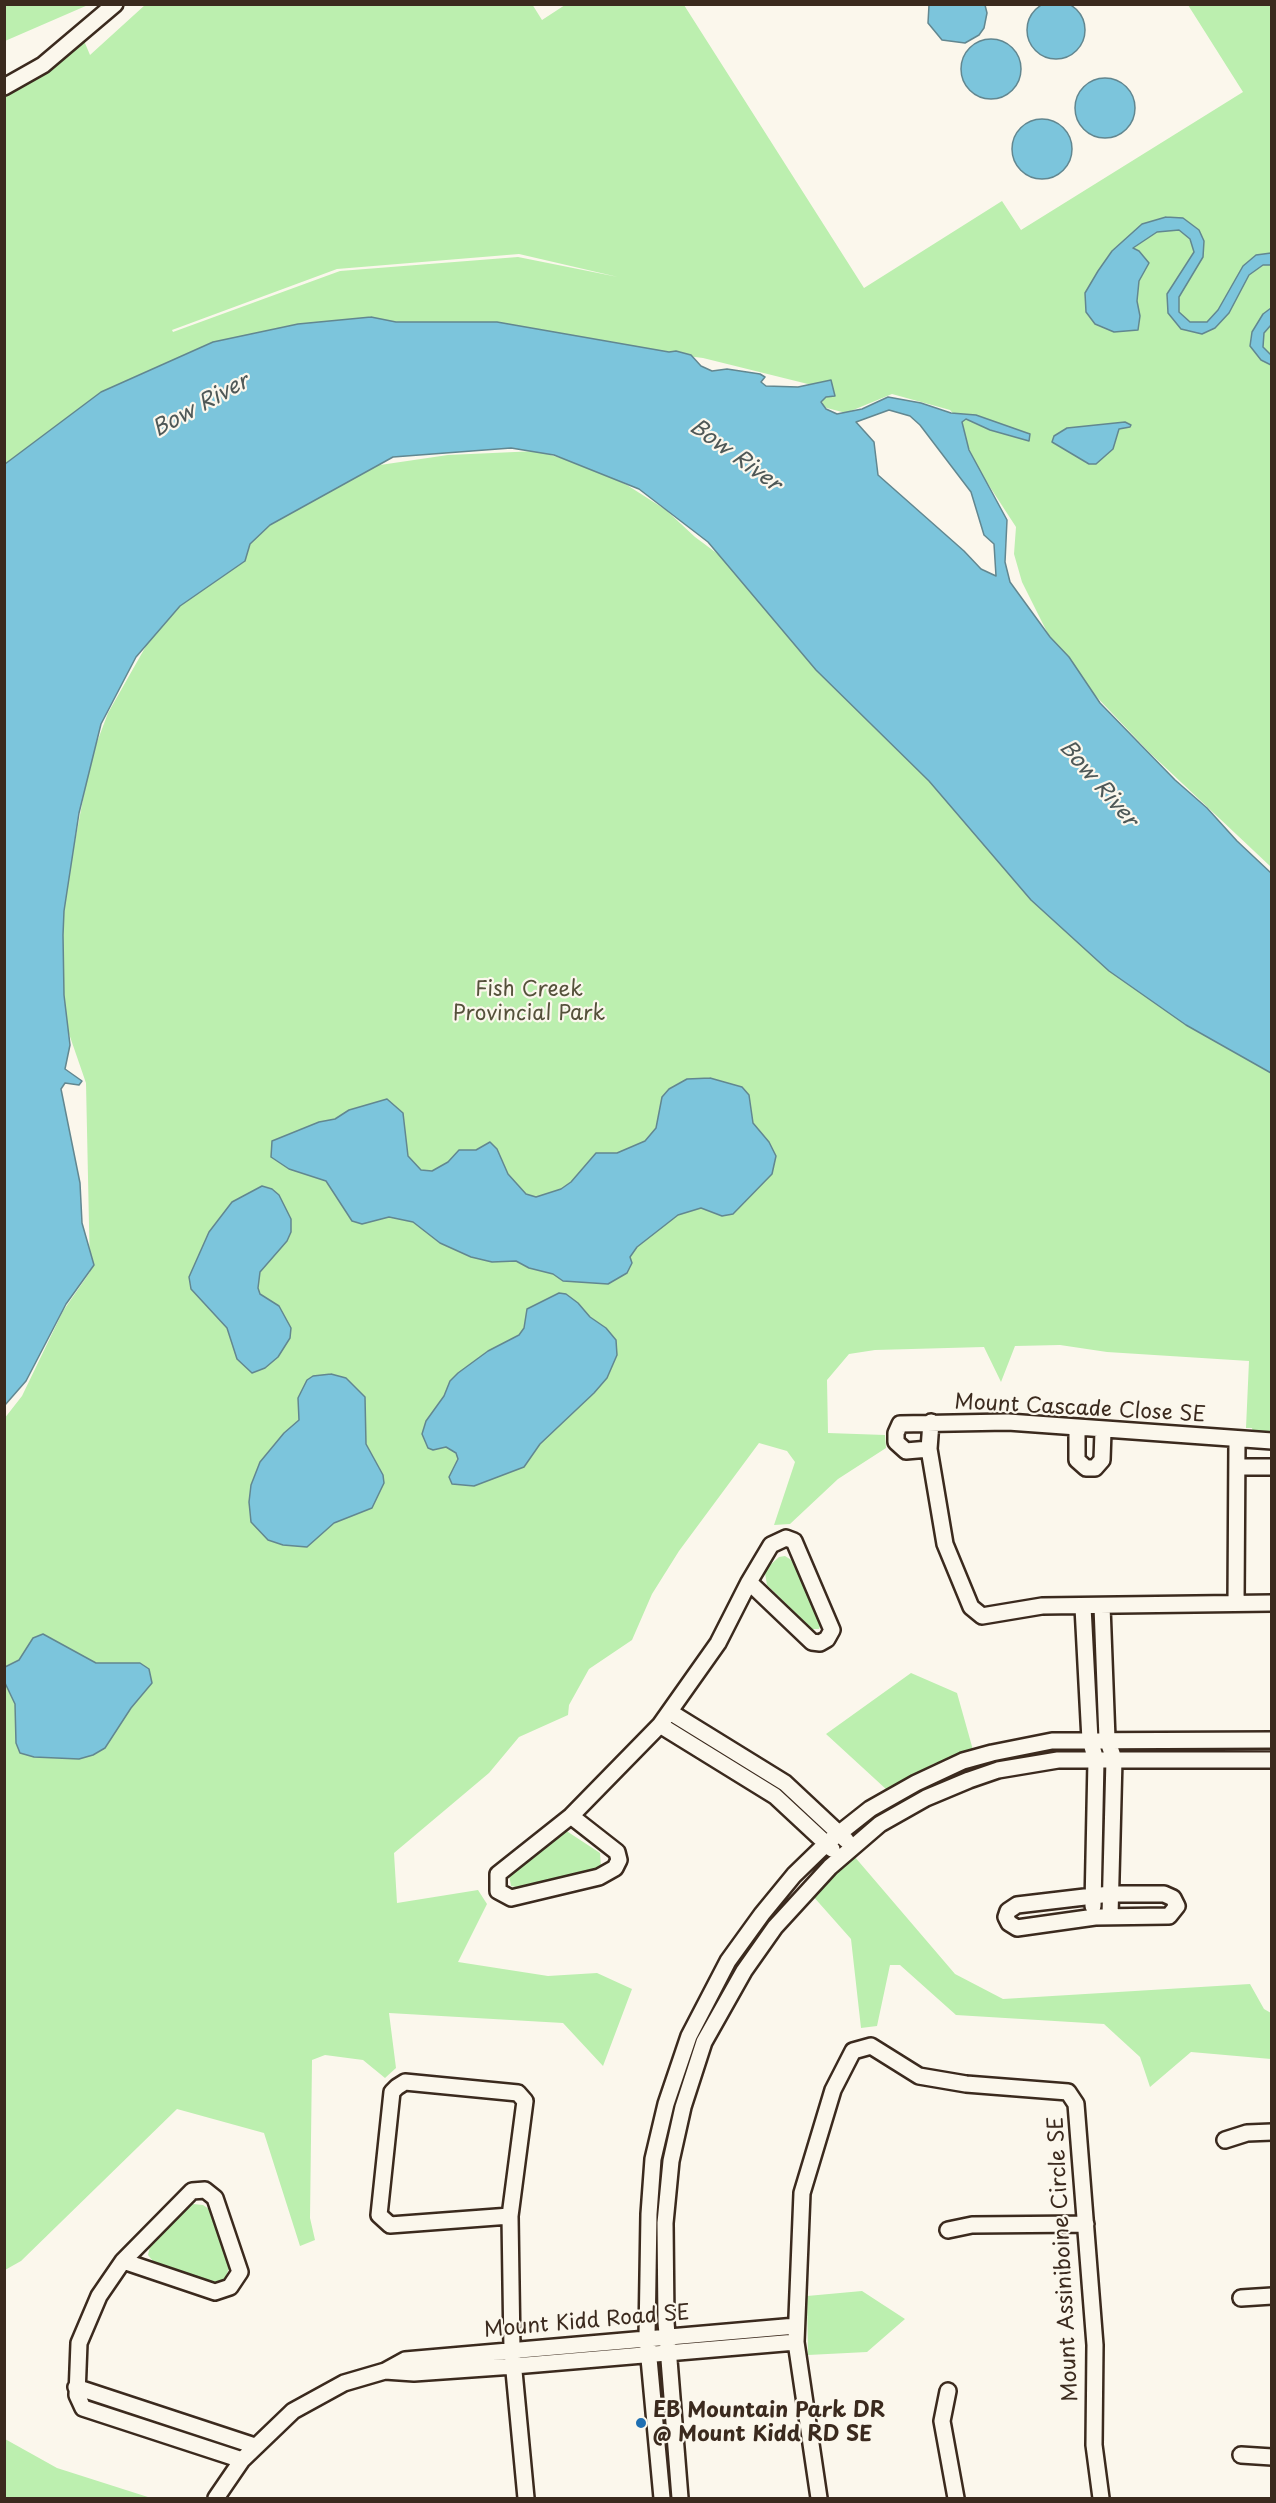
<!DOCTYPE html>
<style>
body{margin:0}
#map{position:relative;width:1276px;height:2503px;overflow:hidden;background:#fbf7ec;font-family:"Playpen Sans",sans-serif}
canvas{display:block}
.frame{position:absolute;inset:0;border:6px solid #3b2a1e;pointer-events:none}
</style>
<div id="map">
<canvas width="1276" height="2503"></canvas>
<div class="frame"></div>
</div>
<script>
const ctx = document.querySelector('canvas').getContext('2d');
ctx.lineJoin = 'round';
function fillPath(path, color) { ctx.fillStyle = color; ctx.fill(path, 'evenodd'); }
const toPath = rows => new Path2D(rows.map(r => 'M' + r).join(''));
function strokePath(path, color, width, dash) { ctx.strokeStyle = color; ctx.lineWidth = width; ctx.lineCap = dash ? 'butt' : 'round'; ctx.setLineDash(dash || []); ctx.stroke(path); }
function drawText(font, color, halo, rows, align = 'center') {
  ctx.font = font + ' "Playpen Sans",sans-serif'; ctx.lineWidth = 4.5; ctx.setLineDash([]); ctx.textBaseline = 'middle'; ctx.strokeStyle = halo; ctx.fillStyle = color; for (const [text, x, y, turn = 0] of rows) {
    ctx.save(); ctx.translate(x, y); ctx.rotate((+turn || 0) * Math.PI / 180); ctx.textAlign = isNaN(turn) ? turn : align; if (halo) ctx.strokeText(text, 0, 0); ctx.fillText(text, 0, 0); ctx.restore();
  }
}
fillPath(toPath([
 [5,4,88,4,88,5,5,41],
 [532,4,542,20,565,5,684,5,864,288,1002,201,1021,230,1243,92,1188,5,1271,5,1271,867,1149,752,1092,692,1048,634,1022,582,1014,554,1016,527,973,461,960,422,950,410,892,394,846,413,823,407,820,387,703,358,613,347,5,584,5,88,77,24,90,55,145,5],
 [519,254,618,277,518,257,340,271,173,332,172,330,337,269],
 [537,451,584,465,627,485,666,510,695,537,734,566,1271,1047,1271,1433,1253,1432,1252,1428,1246,1428,1249,1361,1107,1352,1060,1345,1015,1346,1001,1382,984,1347,875,1350,849,1354,827,1380,828,1433,885,1435,886,1448,838,1479,790,1524,774,1525,795,1462,787,1451,759,1443,679,1551,652,1594,632,1640,589,1669,569,1705,568,1715,519,1737,489,1773,394,1853,397,1903,478,1890,487,1904,458,1962,548,1976,597,1973,632,1989,603,2066,563,2023,389,2013,396,2068,385,2078,363,2060,325,2055,312,2060,310,2218,315,2240,300,2246,264,2133,177,2109,21,2261,5,2270,4,1419,22,1396,63,1311,90,1272,86,1083,67,1028,62,982,62,908,91,758,108,713,146,646,76,617,393,457,380,465,448,455],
 [785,1556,796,1563,821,1623,819,1629,812,1629,767,1585,765,1573,768,1567,779,1557],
 [911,1673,957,1693,973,1750,933,1764,887,1790,826,1734],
 [565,1830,600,1853,601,1867,595,1871,516,1887,511,1886,509,1875],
 [854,1856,955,1974,1003,1999,1250,1984,1264,2009,1271,2013,1271,2059,1191,2052,1150,2087,1140,2057,1104,2024,956,2015,900,1965,890,1965,877,2026,861,2028,851,1939,812,1895],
 [193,2204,203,2205,209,2209,229,2268,225,2279,220,2282,212,2283,156,2265,148,2255,151,2242],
 [862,2291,905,2319,867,2352,808,2355,807,2296],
 [5,2439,57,2468,151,2498,5,2498]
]), '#bcefaf');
const water = toPath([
 '1027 30a29 29 0 1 1 58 0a29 29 0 1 1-58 0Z',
 [929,5,985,5,987,13,984,28,979,35,965,43,942,40,928,23,929,5],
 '961 69a30 30 0 1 1 60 0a30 30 0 1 1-60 0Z',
 '1075 108a30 30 0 1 1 60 0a30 30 0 1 1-60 0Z',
 '1012 149a30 30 0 1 1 60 0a30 30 0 1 1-60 0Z',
 [1166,217,1183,218,1199,230,1204,241,1203,257,1179,297,1179,312,1190,322,1207,322,1218,310,1243,266,1256,255,1271,253,1271,265,1263,265,1249,275,1229,313,1215,328,1202,334,1181,329,1168,313,1167,294,1194,252,1190,239,1179,230,1157,232,1133,248,1139,251,1149,263,1139,281,1137,301,1140,316,1138,330,1114,332,1095,324,1086,312,1085,293,1098,271,1112,251,1142,224,1166,217],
 [1271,308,1271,325,1264,333,1263,347,1271,355,1271,365,1261,360,1250,346,1252,332,1263,314,1271,308],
 [371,317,396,322,497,322,669,352,676,351,691,355,701,366,712,371,727,369,760,374,765,377,761,382,766,386,798,387,831,380,835,396,826,397,821,402,826,409,837,414,862,409,888,397,921,403,951,413,976,415,1030,434,1029,441,990,430,966,419,962,422,969,450,1007,520,1005,562,1010,582,1050,637,1069,657,1100,703,1175,780,1207,808,1237,841,1271,873,1271,1073,1186,1025,1109,971,1031,900,929,781,816,670,708,542,639,489,554,455,511,448,393,457,270,525,250,544,245,561,180,606,136,657,101,724,79,813,64,911,63,935,64,995,70,1045,65,1069,82,1081,79,1085,65,1083,61,1089,80,1183,82,1223,94,1265,66,1304,26,1381,5,1405,5,464,101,392,213,342,298,324,371,317],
 [889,410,910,416,920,425,971,492,984,535,994,544,996,576,981,569,964,551,878,475,874,442,856,422,889,410],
 [1125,422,1131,425,1130,427,1119,429,1113,449,1096,464,1089,464,1052,442,1054,436,1067,428,1125,422],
 [710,1078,742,1087,749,1095,753,1123,769,1142,776,1156,772,1174,733,1214,722,1216,701,1208,678,1215,637,1247,630,1257,632,1263,627,1273,608,1284,563,1281,553,1274,529,1268,516,1261,492,1262,471,1257,440,1243,413,1222,389,1217,362,1224,352,1221,326,1181,289,1169,271,1157,272,1141,319,1122,335,1119,349,1110,387,1099,403,1113,408,1156,421,1170,432,1171,448,1162,459,1150,476,1150,490,1142,497,1149,508,1174,526,1194,536,1197,561,1189,571,1182,596,1153,617,1153,645,1141,656,1128,662,1097,669,1089,687,1079,710,1078],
 [262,1186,272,1189,279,1195,291,1219,291,1232,287,1241,260,1272,258,1288,260,1294,279,1306,291,1328,290,1338,278,1357,265,1368,252,1373,237,1359,227,1328,191,1289,189,1277,209,1232,232,1202,262,1186],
 [559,1293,566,1294,578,1303,590,1317,606,1328,616,1340,617,1355,607,1378,594,1393,540,1444,524,1467,474,1486,452,1484,449,1477,458,1459,456,1453,446,1447,433,1450,428,1448,422,1434,426,1421,444,1396,450,1381,458,1373,488,1351,519,1335,524,1328,527,1309,559,1293],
 [331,1374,346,1378,365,1397,366,1444,383,1475,384,1483,372,1508,334,1523,307,1547,283,1545,268,1540,251,1522,249,1502,251,1485,260,1462,284,1433,299,1420,298,1398,307,1380,313,1376,331,1374],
 [43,1634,96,1663,140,1663,149,1669,152,1683,131,1708,105,1748,93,1755,79,1759,34,1757,20,1753,16,1743,15,1704,5,1683,5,1667,19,1660,33,1638,43,1634]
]);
fillPath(water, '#7cc5dc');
strokePath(water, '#628790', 1.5);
const minor = toPath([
 [4,87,43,65,115,4],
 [931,1422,929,1449,945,1544,971,1607,982,1616,1042,1606,1272,1603],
 [1077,1429,1077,1460,1086,1468,1095,1468,1102,1460,1103,1431],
 [929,1449,906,1451,896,1442,896,1433,900,1424,1008,1422,1272,1441],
 [1237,1467,1272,1467],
 [1236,1603,1237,1440],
 [1102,1606,1107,1739,1114,1759,1110,1916],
 [1083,1607,1090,1740,1096,1760,1093,1906],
 [670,1712,785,1783,846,1840],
 [660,1725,775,1796,832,1849],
 [571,1816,617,1852,619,1860,615,1868,599,1877,511,1898,498,1891,498,1874,571,1816,660,1725,718,1643,749,1582,771,1545,786,1538,794,1541,832,1630,827,1639,820,1643,812,1642,749,1582],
 [1110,1894,1164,1894,1173,1898,1177,1906,1169,1916,1095,1917,1017,1928,1009,1923,1006,1917,1008,1911,1017,1905,1110,1894],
 [1225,2140,1247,2133,1272,2132],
 [510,2216,390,2225,379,2215,392,2092,397,2087,405,2082,518,2093,525,2101,510,2216,512,2350,526,2498],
 [948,2230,972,2225,1086,2224],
 [123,2261,215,2292,230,2287,240,2272,215,2198,205,2190,192,2191,123,2261,99,2296,79,2343,77,2395,83,2408,242,2460],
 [1241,2298,1272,2296],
 [385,2371,414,2373,514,2366,796,2342],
 [76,2387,255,2446],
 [948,2391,942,2421,956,2498],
 [1241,2455,1272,2457],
 [216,2498,242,2460,293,2411,344,2383,385,2371,405,2360,796,2326],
 [662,2498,647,2337,649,2214,653,2159,666,2104,689,2036,728,1961,762,1914,794,1875,827,1843,870,1809,916,1783,963,1761,992,1753,1052,1741,1272,1740],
 [680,2498,666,2322,665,2223,671,2161,683,2107,704,2042,744,1971,775,1927,830,1867,880,1824,926,1798,969,1780,998,1770,1058,1760,1272,1760],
 [819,2498,796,2342,802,2193,833,2090,853,2051,871,2046,919,2076,966,2084,1068,2092,1076,2104,1095,2345,1094,2445,1101,2498]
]);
strokePath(minor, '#3b2a1e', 20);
strokePath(minor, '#fbf7ec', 15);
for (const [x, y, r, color] of [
 [641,2423,6,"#1f6fb2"]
]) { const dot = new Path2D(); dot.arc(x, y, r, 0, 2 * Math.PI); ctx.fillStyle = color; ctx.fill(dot); strokePath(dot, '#fbf7ec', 2); }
drawText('21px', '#55513b', '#fbf7ec', [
 ["Fish Creek",529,990],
 ["Provincial Park",529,1014]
]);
drawText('21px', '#3b2a1e', '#fbf7ec', [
 ["Mount Cascade Close SE",1080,1409,3],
 ["Mount Assiniboine Circle SE",1064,2259,-93],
 ["Mount Kidd Road SE",587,2322,-5]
]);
drawText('bold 21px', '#3b2a1e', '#fbf7ec', [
 ["EB Mountain Park DR",653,2411],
 ["@ Mount Kidd RD SE",653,2435]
], 'left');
drawText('italic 22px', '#4e5857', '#fbf7ec', [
 ["Bow River",201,406,-29],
 ["Bow River",735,456,36],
 ["Bow River",1098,784,49]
]);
</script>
